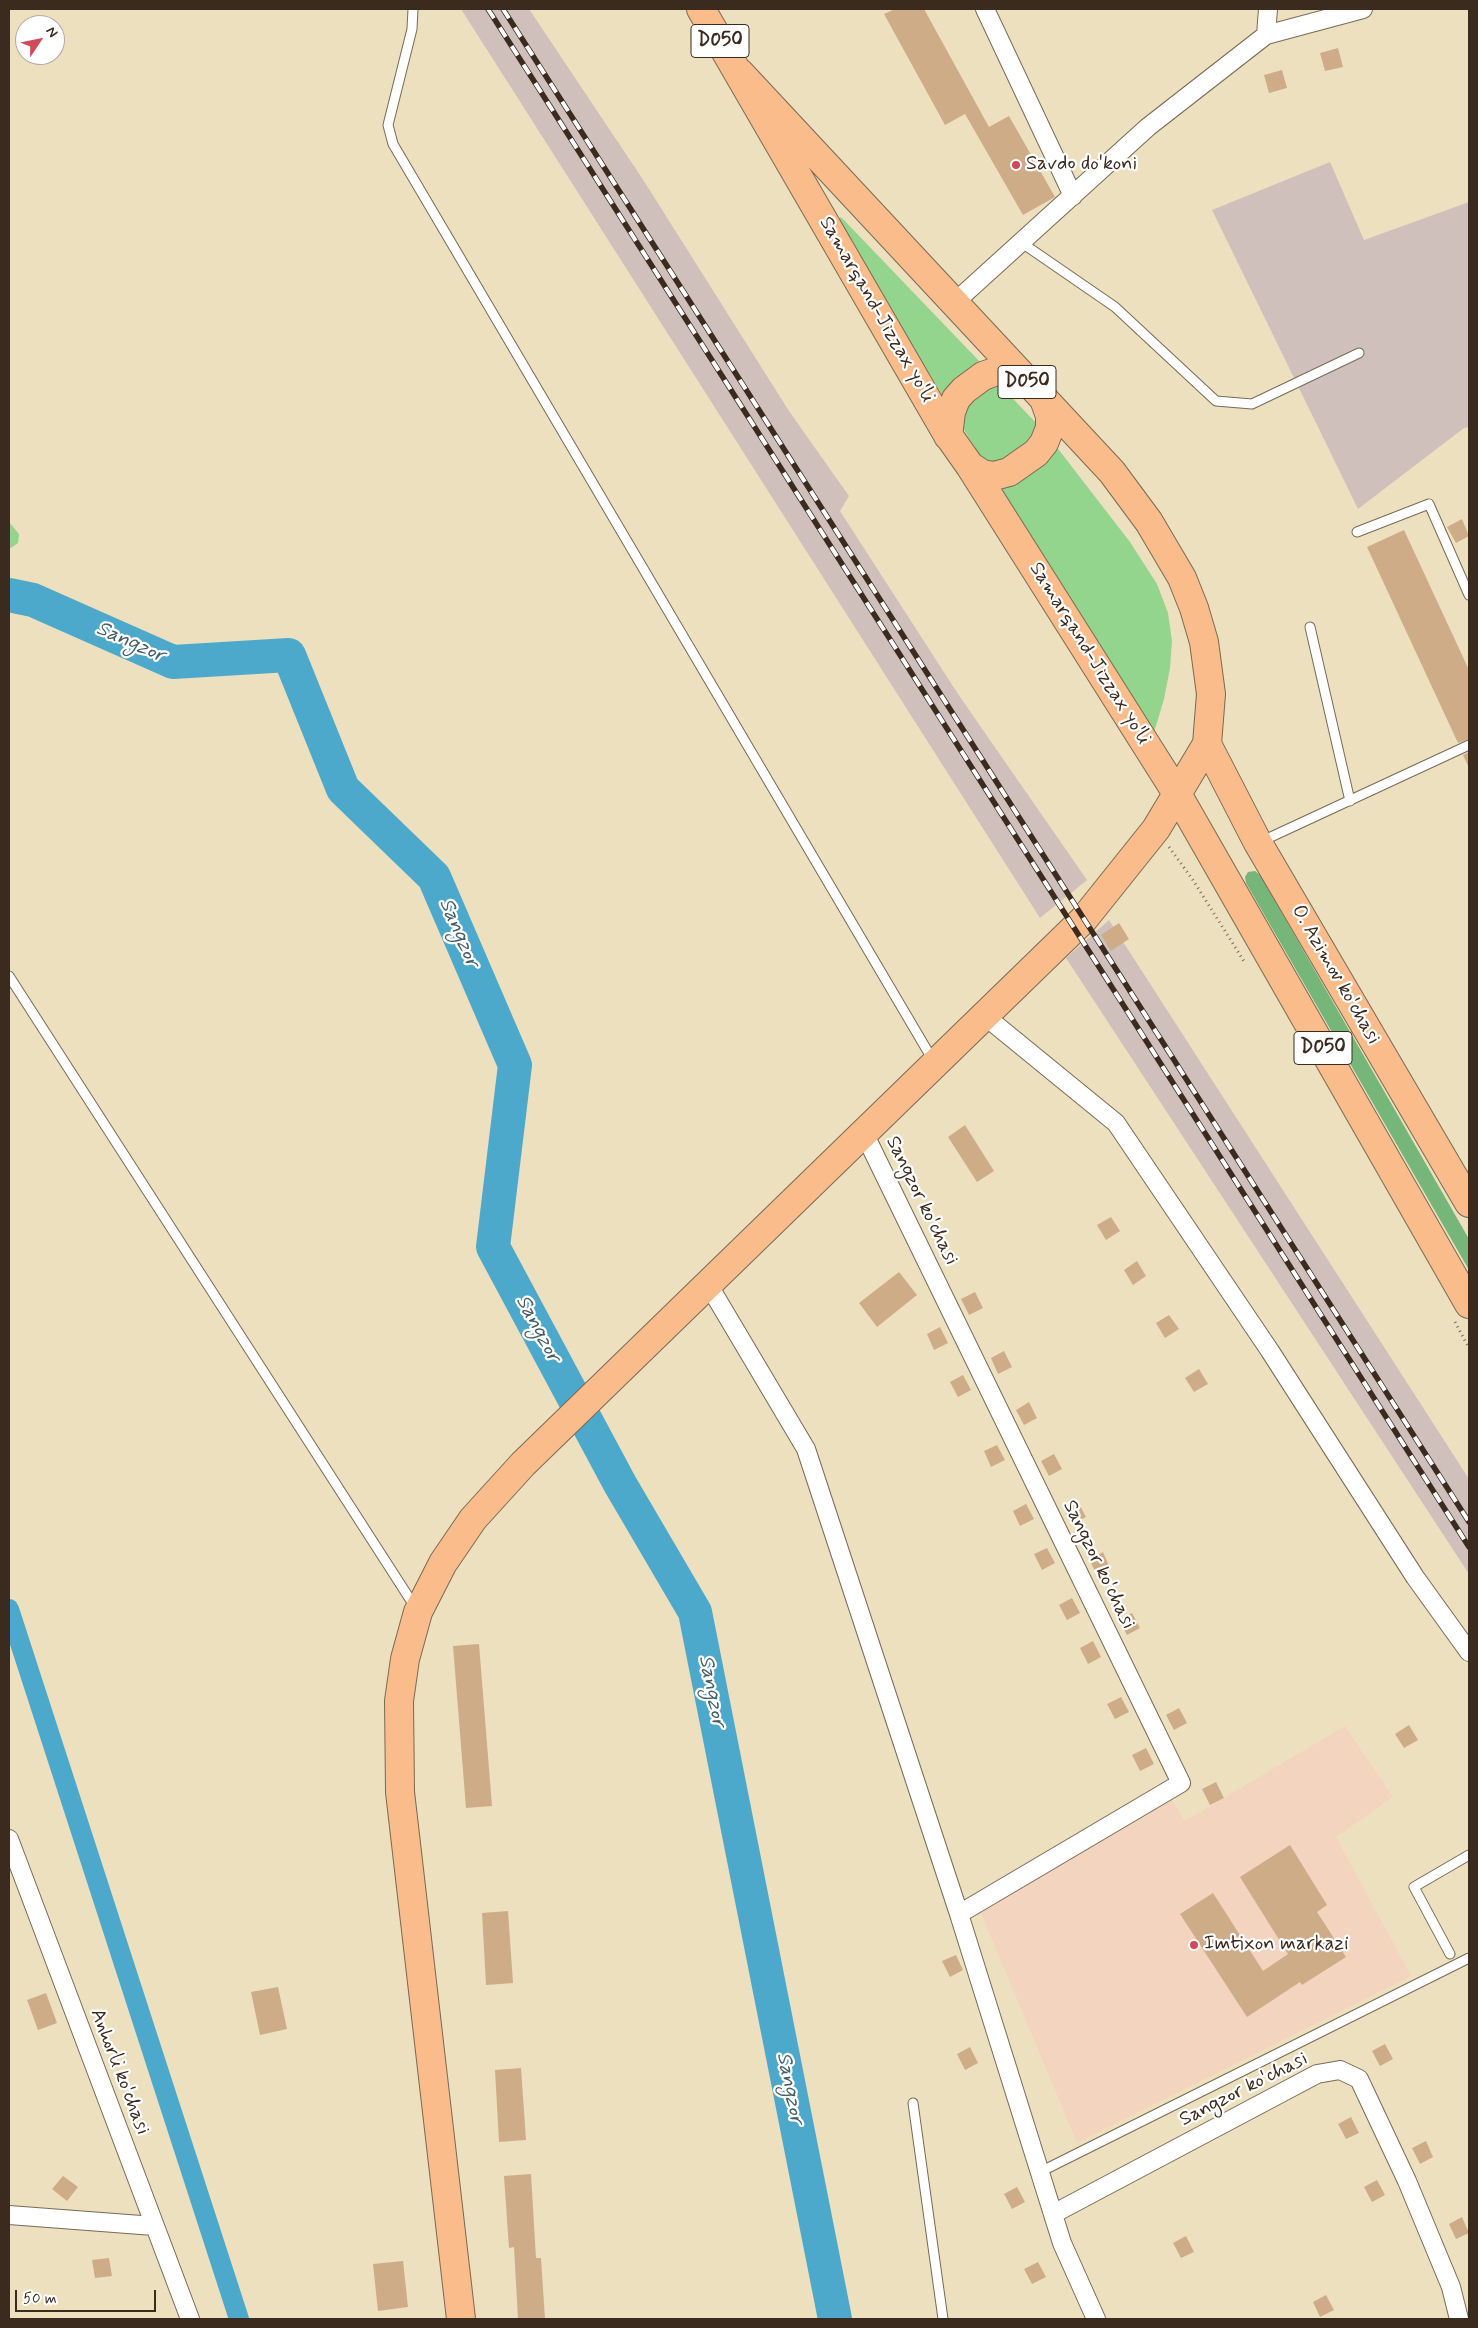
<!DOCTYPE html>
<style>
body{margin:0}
#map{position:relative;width:1478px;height:2328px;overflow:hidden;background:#ede0bf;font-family:Mynerve,sans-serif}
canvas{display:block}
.frame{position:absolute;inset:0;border:10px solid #3b2a1e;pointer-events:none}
.north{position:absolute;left:15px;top:15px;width:50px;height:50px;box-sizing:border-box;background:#fff;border:1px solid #b1aaa5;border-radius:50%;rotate:56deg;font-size:14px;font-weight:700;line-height:20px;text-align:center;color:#3b2a1e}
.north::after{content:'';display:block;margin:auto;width:18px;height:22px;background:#d1495b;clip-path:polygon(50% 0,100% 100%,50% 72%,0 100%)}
.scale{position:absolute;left:15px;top:2290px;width:141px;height:22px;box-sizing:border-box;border:2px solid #3b2a1e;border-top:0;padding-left:6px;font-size:15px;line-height:18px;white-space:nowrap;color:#3b2a1e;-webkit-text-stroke:4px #fff;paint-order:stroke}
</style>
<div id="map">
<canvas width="1478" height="2328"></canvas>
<div class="frame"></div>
<div class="north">N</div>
<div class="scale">50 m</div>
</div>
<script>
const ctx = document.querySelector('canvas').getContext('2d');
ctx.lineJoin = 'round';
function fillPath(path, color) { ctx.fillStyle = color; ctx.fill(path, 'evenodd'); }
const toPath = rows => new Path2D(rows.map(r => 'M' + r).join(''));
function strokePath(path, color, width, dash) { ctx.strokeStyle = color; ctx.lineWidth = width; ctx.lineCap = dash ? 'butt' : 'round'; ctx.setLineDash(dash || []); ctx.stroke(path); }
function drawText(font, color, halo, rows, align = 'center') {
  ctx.font = font + ' Mynerve,sans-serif'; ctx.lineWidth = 4.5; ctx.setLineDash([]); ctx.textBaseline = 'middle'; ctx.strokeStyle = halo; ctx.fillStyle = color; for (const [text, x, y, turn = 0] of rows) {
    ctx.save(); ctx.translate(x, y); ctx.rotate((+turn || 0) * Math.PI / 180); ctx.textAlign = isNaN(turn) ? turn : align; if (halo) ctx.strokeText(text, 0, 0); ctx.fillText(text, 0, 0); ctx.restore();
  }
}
fillPath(toPath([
 [1345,1726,1393,1797,1336,1837,1411,1976,1077,2143,981,1913,1170,1797,1185,1821]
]), '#f3d4bf');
fillPath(toPath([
 [461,9,529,9,642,178,789,411,849,496,840,511,958,694,1087,880,1040,918],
 [1330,162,1364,240,1469,202,1469,427,1464,428,1358,509,1212,210],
 [1109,920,1469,1479,1469,1574,1066,958]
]), '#cfc0bb');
fillPath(toPath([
 [841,217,982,364,943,396,836,220],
 [997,382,1039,426,1026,446,995,466,987,466,959,422,966,404],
 [1052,441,1130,542,1157,584,1168,613,1172,641,1170,668,1164,699,1153,736,997,486],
 [9,522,19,534,18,543,11,548,9,547]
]), '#93d58d');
fillPath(toPath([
 [1255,871,1260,875,1469,1239,1469,1270,1246,883,1245,877,1248,872]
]), '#76b678');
strokePath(toPath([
 [9,1609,239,2319]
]), '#4da9cb', 20);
strokePath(toPath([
 [9,595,33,600,173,662,289,655,343,789,434,877,515,1065,493,1247,620,1484,695,1612,835,2319]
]), '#4da9cb', 34);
fillPath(toPath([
 [895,9,924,9,989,127,1009,116,1055,197,1023,215,965,114,945,125,884,14],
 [1338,48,1343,67,1325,71,1320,53],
 [1282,70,1287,88,1269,93,1264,75],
 [1462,519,1469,536,1456,543,1447,527],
 [1404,530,1469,670,1469,739,1458,743,1367,547],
 [1469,752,1469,768,1463,755],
 [1119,923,1129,939,1111,951,1101,935],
 [965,1125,994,1171,977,1182,948,1137],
 [1111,1217,1120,1231,1106,1240,1097,1225],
 [1137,1261,1146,1276,1133,1285,1124,1270],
 [899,1272,917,1295,877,1327,859,1303],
 [975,1292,983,1308,969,1315,961,1299],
 [1169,1315,1179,1329,1165,1338,1156,1323],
 [940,1327,948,1343,934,1350,927,1334],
 [1004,1351,1012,1367,998,1374,991,1358],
 [1199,1369,1208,1384,1194,1392,1185,1378],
 [963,1375,971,1390,958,1397,950,1382],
 [1029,1402,1037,1418,1024,1425,1016,1410],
 [997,1445,1005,1460,991,1467,984,1451],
 [1054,1454,1062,1469,1049,1476,1041,1461],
 [1078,1502,1086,1517,1072,1524,1064,1509],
 [1026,1504,1034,1519,1020,1526,1013,1511],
 [1047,1548,1055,1563,1042,1570,1034,1554],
 [1103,1552,1110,1568,1097,1575,1089,1559],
 [1072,1598,1080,1613,1067,1620,1059,1605],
 [1132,1613,1140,1628,1127,1635,1119,1620],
 [1093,1641,1101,1657,1088,1664,1080,1648],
 [479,1644,492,1806,466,1808,453,1646],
 [1121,1697,1129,1712,1115,1719,1107,1704],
 [1179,1708,1187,1723,1174,1730,1166,1715],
 [1409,1725,1418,1740,1404,1748,1395,1734],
 [1146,1748,1154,1764,1140,1771,1132,1755],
 [1216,1782,1224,1798,1210,1805,1202,1789],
 [1290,1845,1327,1905,1317,1912,1346,1957,1302,1985,1300,1982,1247,2017,1180,1914,1213,1893,1263,1971,1288,1954,1240,1877],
 [508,1911,513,1983,486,1985,482,1913],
 [956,1955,963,1970,950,1977,942,1961],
 [278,1987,287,2029,260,2035,251,1992],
 [46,1993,57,2023,38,2030,27,2000],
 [1385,2044,1393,2059,1380,2066,1372,2051],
 [970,2047,978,2063,965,2070,957,2054],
 [521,2068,526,2140,499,2142,495,2070],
 [1351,2117,1359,2133,1346,2139,1338,2124],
 [1426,2141,1433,2157,1420,2164,1412,2148],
 [531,2174,536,2258,541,2258,545,2319,518,2319,514,2247,509,2248,504,2176],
 [63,2176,78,2187,67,2201,52,2189],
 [1377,2180,1385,2195,1372,2202,1364,2187],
 [1017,2187,1025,2202,1012,2209,1004,2194],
 [1462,2217,1469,2233,1456,2239,1449,2224],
 [1186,2236,1194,2252,1181,2258,1173,2243],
 [109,2258,112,2276,95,2278,92,2260],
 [403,2261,408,2307,378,2311,373,2264],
 [1038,2262,1046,2277,1032,2284,1024,2269],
 [1326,2295,1334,2310,1320,2317,1313,2302]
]), '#ceac88');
const service = toPath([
 [413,9,412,29,388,125,393,144,934,1062],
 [1022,243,1115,307,1216,401,1252,404,1359,353],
 [1357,532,1429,504,1469,595],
 [1310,627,1350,801],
 [1260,842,1469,745],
 [9,976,415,1607],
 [1450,1954,1414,1887,1469,1855],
 [913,2103,943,2319],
 [1040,2172,1469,1958]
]);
const minor = toPath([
 [985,9,1073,196],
 [1266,35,1268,9],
 [954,303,1148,127,1266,35,1363,9],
 [985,1016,1116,1123,1270,1351,1415,1577,1469,1652],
 [864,1133,1181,1783,959,1914,1062,2243,1096,2319],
 [708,1284,806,1449,959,1914],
 [9,1839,190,2319],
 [1053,2214,1317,2074,1340,2070,1359,2079,1407,2181,1451,2287,1459,2319],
 [9,2215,154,2226]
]);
const primary = toPath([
 [701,9,946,432,970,466,1176,792,1469,1304],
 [948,436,951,412,956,399,964,390,983,376,994,372,1004,370,1022,376],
 [970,466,982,474,994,476,1009,472,1036,453,1044,443,1050,428,1050,416,1045,402],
 [1207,744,1258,843,1469,1203],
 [461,2319,400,1792,399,1701,405,1659,418,1612,443,1563,473,1519,523,1464,1084,919,1156,829,1207,744,1211,694,1204,642,1194,608,1182,578,1149,522,1112,472,740,73]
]);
strokePath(service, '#796a56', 11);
strokePath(minor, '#796a56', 20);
strokePath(primary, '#796a56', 30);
strokePath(toPath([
 [1169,847,1193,880,1245,963],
 [1455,1322,1469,1348]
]), '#796a56', 3, [1, 4]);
strokePath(service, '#fff', 9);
strokePath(minor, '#fff', 18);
strokePath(primary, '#f9bc8a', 28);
const rail = toPath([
 [488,9,1469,1547],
 [503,9,1469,1522]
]);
strokePath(rail, '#3b2a1e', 5.5);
strokePath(rail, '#fff', 4, [11]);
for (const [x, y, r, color] of [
 [1016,165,5,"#d1495b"],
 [1194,1945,5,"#d1495b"]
]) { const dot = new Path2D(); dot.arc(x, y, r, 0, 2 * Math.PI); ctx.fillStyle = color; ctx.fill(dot); strokePath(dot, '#fff', 2); }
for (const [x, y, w] of [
 [720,41,58],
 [1027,382,58],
 [1323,1048,58]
]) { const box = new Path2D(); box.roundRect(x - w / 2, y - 16.5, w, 33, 4); ctx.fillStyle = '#fff'; ctx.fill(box); strokePath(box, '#3b2a1e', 1); }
drawText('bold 19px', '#3b2a1e', null, [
 ["D050",720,41],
 ["D050",1027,382],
 ["D050",1323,1048]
]);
drawText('20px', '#3b2a1e', '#fff', [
 ["Savdo do'koni",1026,165],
 ["Imtixon markazi",1204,1945]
], 'left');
drawText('20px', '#3b2a1e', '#fff', [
 ["Samarqand-Jizzax yo'li",876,310,60],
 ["Samarqand-Jizzax yo'li",1089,654,58],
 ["O. Azimov ko'chasi",1335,975,60],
 ["Sangzor ko'chasi",921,1201,64],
 ["Sangzor ko'chasi",1098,1565,64],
 ["Anhorli ko'chasi",119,2072,69],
 ["Sangzor ko'chasi",1244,2090,-27]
]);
drawText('italic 21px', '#425d63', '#fff', [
 ["Sangzor",130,643,24],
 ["Sangzor",458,933,67],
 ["Sangzor",537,1329,62],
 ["Sangzor",711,1691,79],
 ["Sangzor",789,2088,79]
]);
</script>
